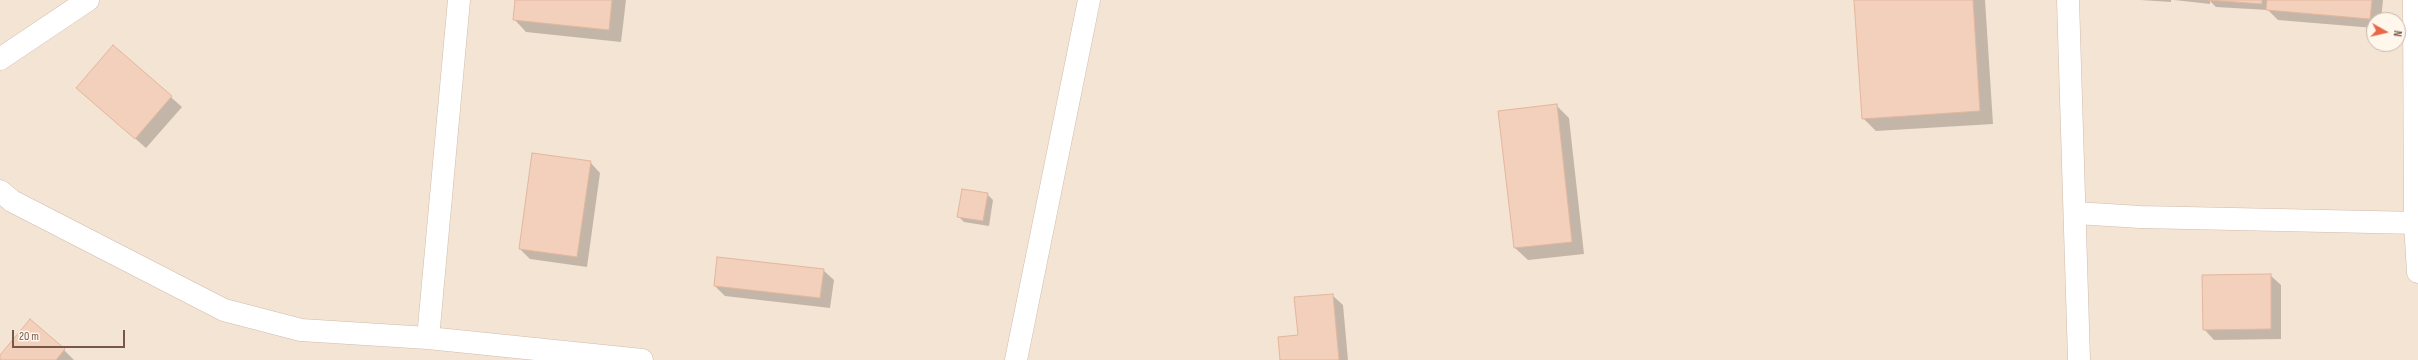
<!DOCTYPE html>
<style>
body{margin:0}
#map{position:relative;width:2418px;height:360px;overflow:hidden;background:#fdf3e5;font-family:"Sofia Sans Condensed",sans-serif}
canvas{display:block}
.north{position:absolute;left:2366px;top:12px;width:40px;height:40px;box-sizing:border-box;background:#fff7ec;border:1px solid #c8b7ab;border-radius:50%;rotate:98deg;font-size:11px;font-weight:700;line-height:16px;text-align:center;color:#76584a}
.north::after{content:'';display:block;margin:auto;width:14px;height:18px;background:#e86749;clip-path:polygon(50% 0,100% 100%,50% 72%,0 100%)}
.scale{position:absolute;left:12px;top:330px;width:113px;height:18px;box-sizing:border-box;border:2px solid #76584a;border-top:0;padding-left:5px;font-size:12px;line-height:14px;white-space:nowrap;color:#76584a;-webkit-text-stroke:3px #fff7ec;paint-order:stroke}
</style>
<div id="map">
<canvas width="2418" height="360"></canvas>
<div class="north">N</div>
<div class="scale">20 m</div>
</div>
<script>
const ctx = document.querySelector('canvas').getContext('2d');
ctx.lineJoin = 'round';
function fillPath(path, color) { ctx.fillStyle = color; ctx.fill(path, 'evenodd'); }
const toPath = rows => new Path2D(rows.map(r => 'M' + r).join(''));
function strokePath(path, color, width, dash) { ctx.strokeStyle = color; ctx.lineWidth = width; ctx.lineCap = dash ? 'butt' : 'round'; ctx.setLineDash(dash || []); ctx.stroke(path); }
fillPath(toPath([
 [0,0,2418,0,2418,360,0,360],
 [2374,20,2398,20,2398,44,2374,44]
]), '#f4e4d3');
fillPath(toPath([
 [516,0,626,0,621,42,526,32,514,19],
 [1855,0,1985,0,1993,124,1876,131,1863,118],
 [2140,0,2171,0,2171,2],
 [2174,0,2383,0,2381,20,2374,20,2374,28,2278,20,2268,10,2216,7,2210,1,2210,4],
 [113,46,182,107,146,148,78,88],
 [1556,105,1569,118,1584,254,1528,260,1515,248,1499,112],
 [590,162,600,173,587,267,530,259,520,249],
 [987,194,993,200,989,226,964,222,958,216],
 [823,270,834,280,830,308,725,296,715,286],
 [2270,275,2281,285,2281,339,2214,340,2204,329],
 [1332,295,1343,305,1348,360,1281,360],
 [64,350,74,360,0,360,0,356]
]), '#0003');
const building = toPath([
 [515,0,612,0,609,30,513,20,515,0],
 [1854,0,1973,0,1980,111,1862,119,1854,0],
 [2209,0,2262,0,2262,4,2209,0],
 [2267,0,2372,0,2370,19,2266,10,2267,0],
 [113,45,172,96,135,139,76,88,113,45],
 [1557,104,1572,242,1514,248,1498,111,1557,104],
 [532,153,591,161,577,257,519,249,532,153],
 [962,189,988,193,983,221,957,217,962,189],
 [717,257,824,269,820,298,714,286,717,257],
 [2271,274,2271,329,2203,330,2202,275,2271,274],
 [1333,294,1339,360,1280,360,1278,337,1298,335,1294,297,1333,294],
 [30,319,65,349,56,360,0,360,0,355,30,319]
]);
fillPath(building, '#f2d0bc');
strokePath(building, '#e5b69c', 1);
const street = toPath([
 [2068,0,2079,360],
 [2414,0,2415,223,2418,272],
 [0,59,88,0],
 [0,191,12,201,224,310,301,330,428,338,642,360],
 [2076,213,2140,217,2418,223],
 [428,338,459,0],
 [1016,360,1089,0]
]);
strokePath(street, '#d0bcae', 23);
strokePath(street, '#fff', 22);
</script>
